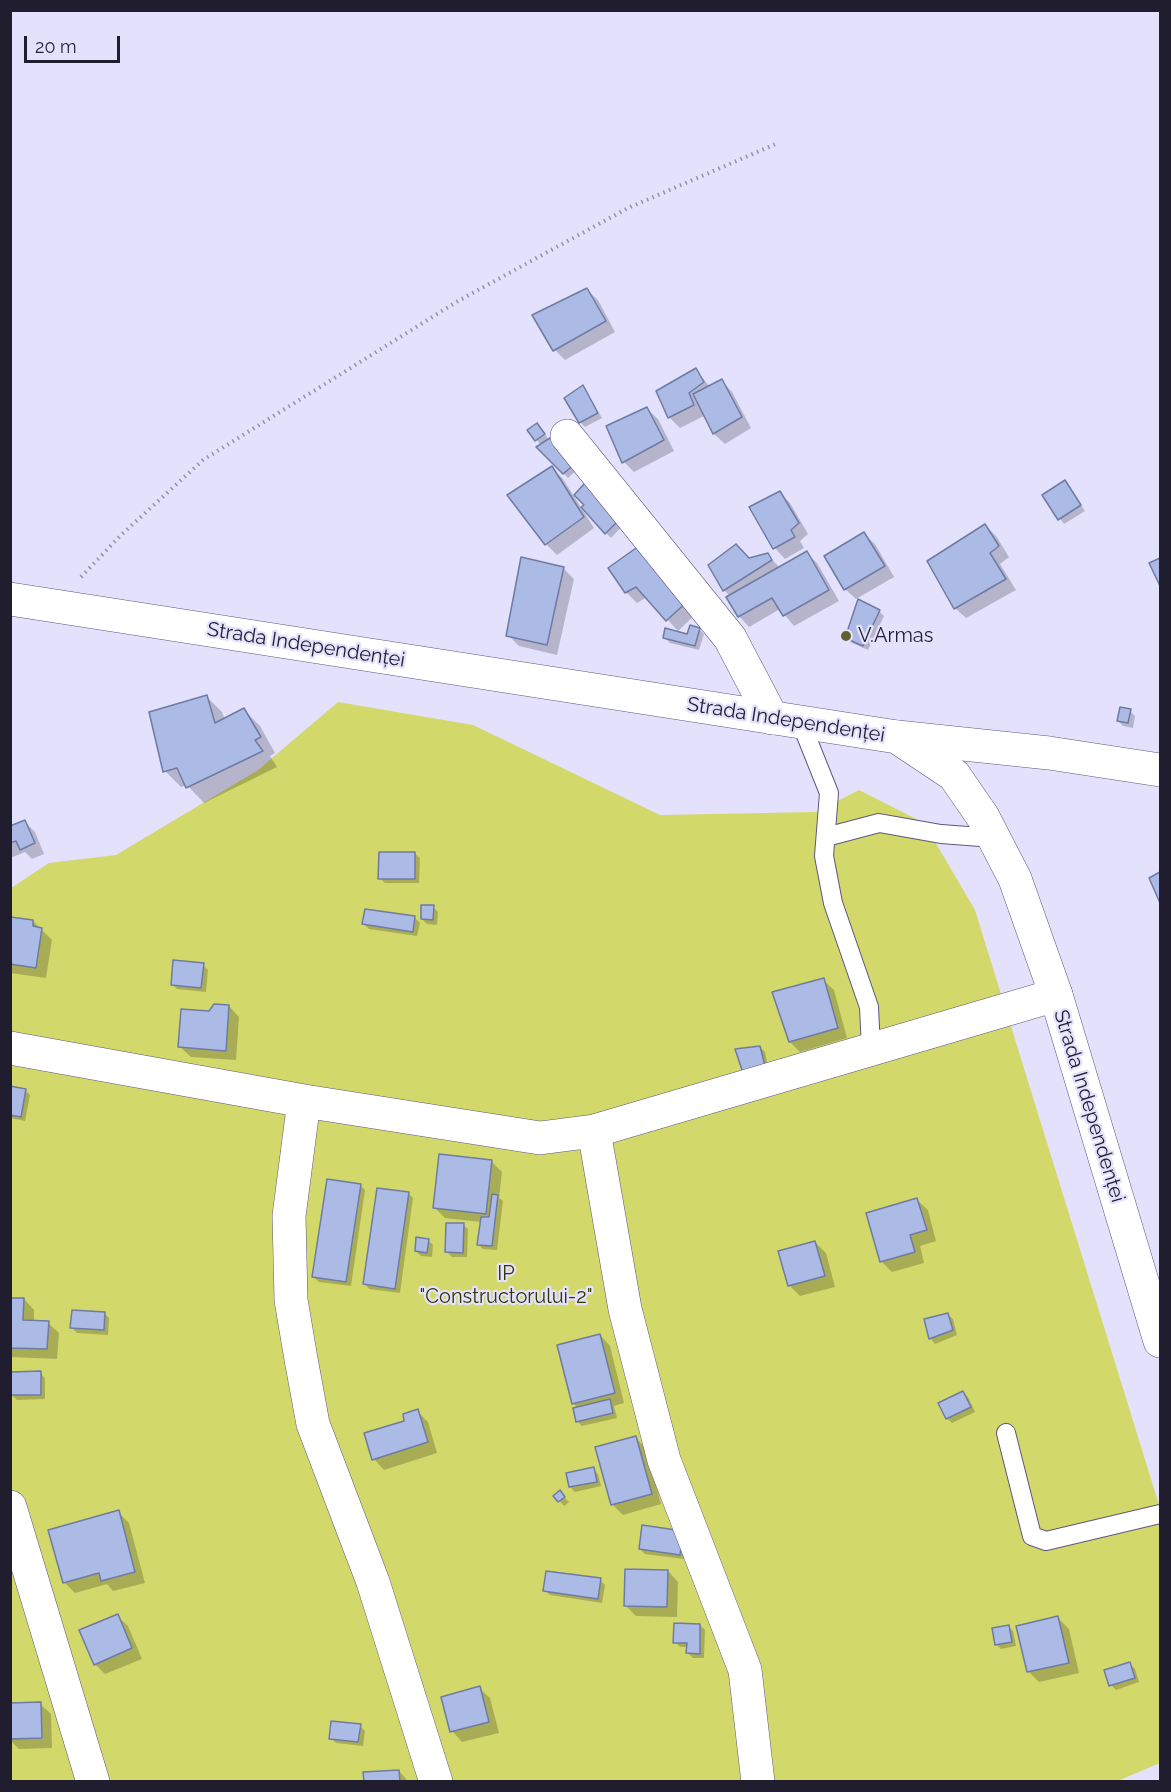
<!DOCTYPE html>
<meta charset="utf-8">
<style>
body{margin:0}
#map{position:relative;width:1171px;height:1792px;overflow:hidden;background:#e4e1fd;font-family:Raleway,sans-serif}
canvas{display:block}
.frame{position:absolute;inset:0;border:12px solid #1f1d2e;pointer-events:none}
.scale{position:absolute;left:24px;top:36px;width:96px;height:27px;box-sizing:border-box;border:3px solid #1f1d2e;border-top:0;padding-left:8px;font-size:18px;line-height:21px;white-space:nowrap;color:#1f1d2e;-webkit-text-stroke:4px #e4e1fd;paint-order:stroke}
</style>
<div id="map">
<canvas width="1171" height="1792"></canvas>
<div class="frame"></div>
<div class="scale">20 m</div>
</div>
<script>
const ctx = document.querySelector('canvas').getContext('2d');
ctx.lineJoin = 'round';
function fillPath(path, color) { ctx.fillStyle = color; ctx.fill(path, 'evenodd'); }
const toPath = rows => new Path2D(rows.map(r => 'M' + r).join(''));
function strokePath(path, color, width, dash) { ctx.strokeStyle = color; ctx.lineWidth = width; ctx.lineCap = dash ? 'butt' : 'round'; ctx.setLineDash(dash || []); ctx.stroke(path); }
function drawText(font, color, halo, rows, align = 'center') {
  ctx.font = font + ' Raleway,sans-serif'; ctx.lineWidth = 4.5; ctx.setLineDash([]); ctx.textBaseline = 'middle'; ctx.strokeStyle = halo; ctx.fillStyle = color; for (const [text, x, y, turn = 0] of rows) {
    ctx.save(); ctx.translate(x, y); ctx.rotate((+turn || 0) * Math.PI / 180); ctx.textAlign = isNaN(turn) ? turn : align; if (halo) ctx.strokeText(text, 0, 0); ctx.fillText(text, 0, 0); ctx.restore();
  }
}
fillPath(toPath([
 [338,702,473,725,660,815,816,812,859,790,924,823,975,910,1160,1508,1160,1763,1115,1782,11,1782,11,888,49,863,116,855,258,770]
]), '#d3d86b');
fillPath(toPath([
 [587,290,598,300,615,332,565,360,555,350],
 [696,370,710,387,722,381,732,392,751,428,725,444,714,434,706,415,680,428,669,417],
 [583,387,602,418,585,427,580,422],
 [647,409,658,419,674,451,634,472,624,462],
 [542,430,549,440,580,467,568,478,538,447,541,445,529,431],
 [552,468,563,479,594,528,557,555,546,544,509,495],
 [1065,482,1085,511,1064,524,1044,495],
 [779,492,790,503,808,534,800,541,804,548,785,559,775,548,751,508],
 [583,508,624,524,611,538],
 [985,525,996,536,1009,557,1000,564,1016,590,966,618,955,608],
 [864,534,875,544,894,577,856,599,845,589],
 [807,553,817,563,839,601,794,626,780,609,749,627,739,616,730,596,724,590,749,559,767,554,780,568],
 [563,568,574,579,557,655,519,646,508,635],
 [610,568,699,611,678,631,647,597,637,603,627,593],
 [879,611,884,616,868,650,852,643,847,638],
 [699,629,704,634,699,650,670,643,665,638,688,636],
 [206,696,222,712,225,720,244,710,260,726,275,753,270,756,277,767,204,803,187,785,181,787,165,771],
 [1130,711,1135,716,1133,728,1123,726,1118,721],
 [24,821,35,832,44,854,32,859,25,852,10,858,10,827],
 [415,854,420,858,419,883,385,883,380,878],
 [433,907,438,912,437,925,427,924,422,919],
 [415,918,420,923,417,936,369,929,364,924],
 [33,921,52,940,46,978,10,973,10,923],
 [203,965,208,970,206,992,177,989,172,984],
 [823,980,834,990,847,1038,800,1052,790,1042],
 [229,1006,239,1017,236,1060,191,1057,180,1047,210,1012],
 [760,1047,765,1052,769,1071,737,1050],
 [10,1088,25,1090,30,1095,25,1121,10,1118],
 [491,1161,502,1172,499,1198,503,1201,497,1250,483,1249,478,1244,481,1222,445,1218,434,1207],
 [360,1185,365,1190,351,1286,319,1282,314,1277],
 [408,1193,413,1198,400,1293,369,1289,365,1284],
 [917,1200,928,1210,936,1241,920,1246,924,1263,892,1272,881,1261],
 [463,1225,468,1229,467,1257,452,1257,447,1252],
 [428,1240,433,1245,432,1257,421,1256,416,1251],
 [815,1242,826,1253,835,1287,800,1296,789,1285],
 [10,1299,24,1299,34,1310,34,1322,48,1323,59,1333,57,1359,10,1357],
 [104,1313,109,1318,108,1335,77,1333,72,1328],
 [948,1315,953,1319,957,1335,935,1344,931,1339,926,1320],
 [600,1335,610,1346,624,1403,614,1406,617,1418,582,1426,577,1421,578,1408,573,1403],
 [40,1373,45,1378,45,1399,17,1400,12,1395],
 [963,1392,968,1397,975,1412,952,1423,947,1418],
 [417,1411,428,1422,437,1453,384,1470,374,1459,405,1422],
 [636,1438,646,1449,661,1504,623,1515,612,1504],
 [593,1469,598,1474,601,1486,575,1492,570,1487],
 [555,1496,564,1497,569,1502,564,1506],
 [118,1512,129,1523,145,1583,113,1591,107,1584,75,1593,64,1582],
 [687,1537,684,1559,645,1554,640,1549],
 [668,1571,678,1582,677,1617,636,1616,625,1605],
 [600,1580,605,1585,602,1603,550,1595,545,1590],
 [117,1616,128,1626,142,1659,105,1674,95,1664],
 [1058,1618,1069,1629,1079,1673,1039,1682,1029,1672,1018,1627],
 [700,1625,705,1630,704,1658,693,1658,688,1653,688,1647,680,1647,675,1642],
 [1008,1626,1013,1631,1016,1646,1001,1649,996,1644],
 [1130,1664,1135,1669,1139,1682,1116,1690,1111,1685],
 [479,1688,490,1698,499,1733,462,1742,452,1731],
 [40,1704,51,1714,52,1748,19,1749,10,1740,10,1705],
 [360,1726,365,1731,363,1746,336,1743,331,1738],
 [399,1771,409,1782,365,1782]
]), '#0003');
const building = toPath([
 [587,288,606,321,553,351,532,315,587,288],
 [696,368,704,382,689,393,694,405,668,418,656,391,696,368],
 [722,379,742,417,713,434,693,394,722,379],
 [583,385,598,413,579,423,564,398,583,385],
 [647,407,664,440,622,463,606,426,647,407],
 [537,423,545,434,535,441,527,430,537,423],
 [553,436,577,462,563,474,536,447,553,436],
 [552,466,584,517,545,545,507,495,552,466],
 [1065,480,1081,505,1058,520,1042,495,1065,480],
 [585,483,621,518,605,534,581,507,584,505,574,495,585,483],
 [780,491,799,523,791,530,795,537,773,549,749,507,780,491],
 [985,524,999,546,990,553,1006,579,954,609,927,561,985,524],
 [864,532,885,566,844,590,824,556,864,532],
 [643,543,689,600,666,621,636,587,625,593,608,568,643,543],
 [736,544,749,558,768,553,772,560,723,591,708,565,736,544],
 [807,551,829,590,783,616,772,598,738,617,726,597,807,551],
 [521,557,564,567,547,645,506,636,521,557],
 [1160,558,1160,586,1149,563,1160,558],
 [858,599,880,610,863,646,845,638,858,599],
 [690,625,700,628,695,646,663,638,665,628,687,634,690,625],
 [207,695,215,723,244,708,261,737,255,740,263,751,186,788,177,768,163,772,149,712,207,695],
 [1120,707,1131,709,1128,723,1117,721,1120,707],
 [25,820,35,843,20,850,16,841,10,843,10,826,25,820],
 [379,852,415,852,415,879,378,879,379,852],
 [1160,872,1160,903,1149,878,1160,872],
 [421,905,434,905,433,920,421,919,421,905],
 [365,909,415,916,413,932,362,924,365,909],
 [10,917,33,920,33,926,42,928,36,968,10,964,10,917],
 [173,960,204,963,201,988,171,985,173,960],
 [824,978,838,1028,789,1042,772,992,824,978],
 [214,1004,229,1005,226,1051,178,1047,181,1009,209,1011,214,1004],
 [760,1046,765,1066,743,1073,735,1049,760,1046],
 [10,1086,26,1089,21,1117,10,1115,10,1086],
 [439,1154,492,1160,486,1214,433,1208,439,1154],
 [327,1179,361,1184,346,1282,312,1277,327,1179],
 [377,1188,409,1192,395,1289,363,1284,377,1188],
 [492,1194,498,1195,492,1246,477,1245,481,1217,489,1217,492,1194],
 [917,1198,927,1230,910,1235,915,1252,880,1262,866,1213,917,1198],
 [446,1223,464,1223,463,1253,445,1252,446,1223],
 [416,1237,429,1239,427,1253,415,1251,416,1237],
 [815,1241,825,1276,788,1286,778,1251,815,1241],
 [10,1298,24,1298,23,1320,49,1321,47,1349,10,1348,10,1298],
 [72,1310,105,1312,104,1330,70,1328,72,1310],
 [948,1313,953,1330,929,1339,924,1319,948,1313],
 [600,1334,615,1393,572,1404,557,1345,600,1334],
 [41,1371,41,1395,11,1395,11,1372,41,1371],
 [963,1391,971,1407,946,1419,938,1403,963,1391],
 [610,1399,613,1413,576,1422,573,1408,610,1399],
 [418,1409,428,1442,372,1460,364,1433,404,1421,403,1414,418,1409],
 [636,1436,652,1494,611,1505,595,1447,636,1436],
 [594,1467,597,1482,569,1487,566,1473,594,1467],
 [560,1490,565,1497,558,1502,553,1496,560,1490],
 [119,1510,135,1572,101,1581,99,1573,63,1583,48,1530,119,1510],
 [642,1525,683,1531,680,1555,639,1549,642,1525],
 [625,1569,668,1570,667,1607,624,1606,625,1569],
 [546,1571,601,1578,598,1599,543,1591,546,1571],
 [118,1614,132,1648,94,1665,79,1630,118,1614],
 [1058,1616,1069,1663,1027,1672,1016,1626,1058,1616],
 [674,1623,700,1624,700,1654,686,1653,687,1643,673,1643,674,1623],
 [1009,1625,1012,1642,995,1645,992,1628,1009,1625],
 [1130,1662,1135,1678,1109,1686,1104,1670,1130,1662],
 [480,1686,489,1722,450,1732,441,1697,480,1686],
 [41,1702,42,1738,10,1739,10,1703,41,1702],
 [331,1721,361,1724,358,1742,329,1739,331,1721],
 [399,1770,400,1782,364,1782,363,1772,399,1770]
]);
fillPath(building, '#acbae6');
strokePath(building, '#6e7ba3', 1.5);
const lane = toPath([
 [801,723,829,793,824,856,833,903,869,1007,871,1049],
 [826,837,879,823,941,834,994,838],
 [1006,1433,1032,1536,1046,1541,1160,1514]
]);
const street = toPath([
 [567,436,730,638,772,718],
 [897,737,1049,753,1160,770],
 [10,1048,304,1101,540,1138,594,1131,1056,995],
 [304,1101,289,1216,291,1300,301,1359,313,1424,373,1582,436,1782],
 [594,1131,625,1309,664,1460,745,1670,758,1782],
 [10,1507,93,1782]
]);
const secondary = toPath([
 [10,599,897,737,954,775,983,817,1015,879,1056,995,1160,1341]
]);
strokePath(lane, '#5d577f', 20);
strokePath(street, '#5d577f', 34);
strokePath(secondary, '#5d577f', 34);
strokePath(toPath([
 [81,577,120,536,203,460,458,301,628,208,778,143]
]), '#9491a9', 4, [1.5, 4.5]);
strokePath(lane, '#fff', 18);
strokePath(street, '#fff', 33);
strokePath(secondary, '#fff', 33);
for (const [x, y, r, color] of [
 [846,636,6,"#60622f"]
]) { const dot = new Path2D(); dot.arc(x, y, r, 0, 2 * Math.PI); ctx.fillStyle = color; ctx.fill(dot); strokePath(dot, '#e4e1fd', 2); }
drawText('20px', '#1f1d2e', '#e4e1fd', [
 ["V.Armas",858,636]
], 'left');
drawText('20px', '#1f1d2e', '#e4e1fd', [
 ["Strada Independenței",306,645,9],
 ["Strada Independenței",786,720,9],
 ["Strada Independenței",1089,1106,73]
]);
drawText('20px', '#343503', '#e4e1fd', [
 ["IP",506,1274],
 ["\"Constructorului-2\"",506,1297]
]);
</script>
